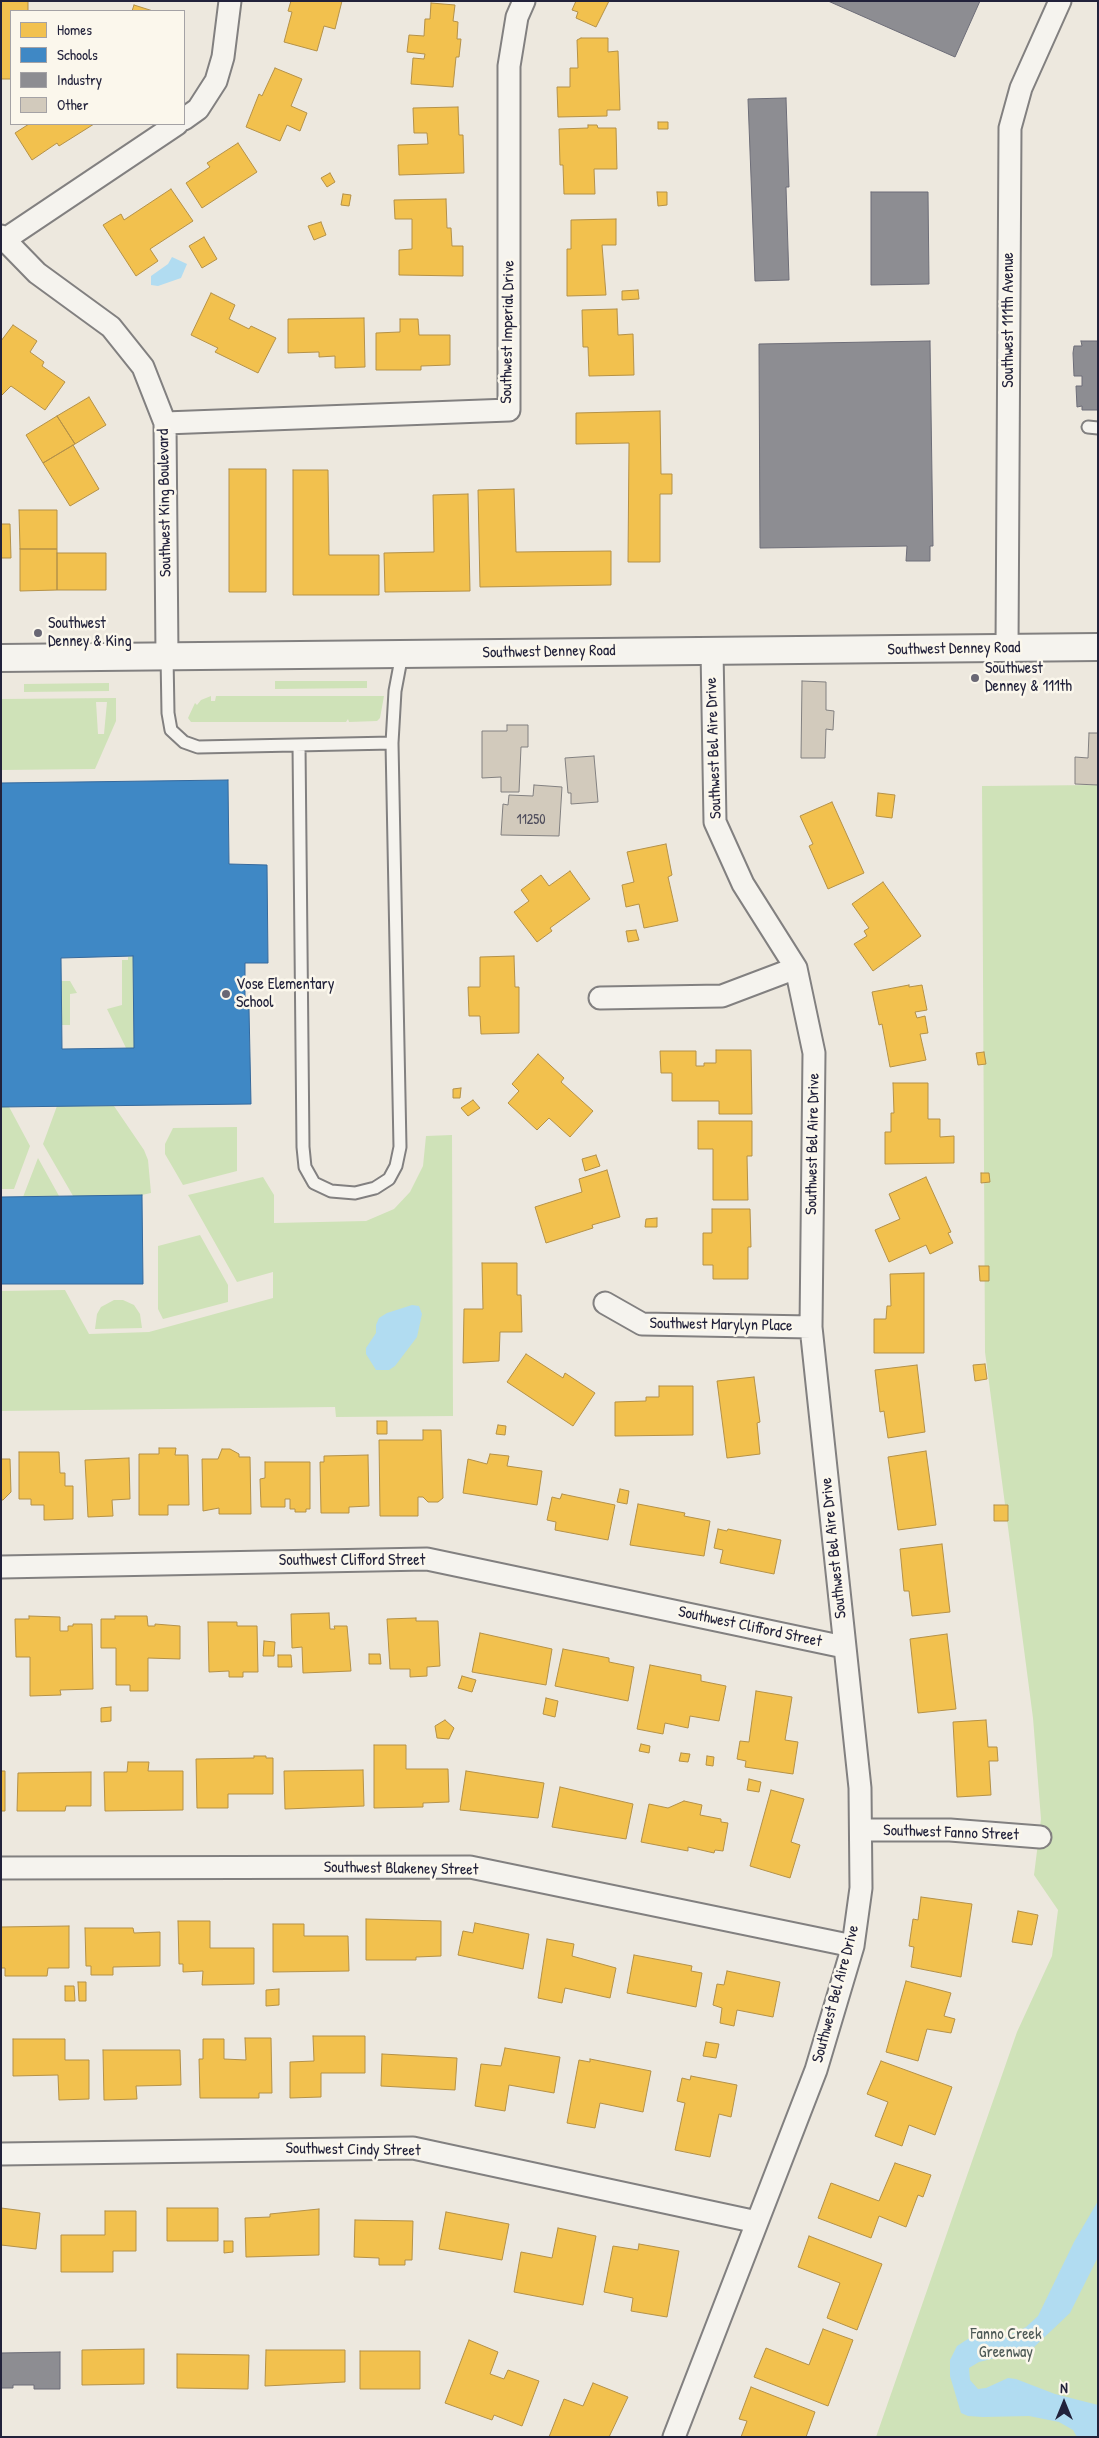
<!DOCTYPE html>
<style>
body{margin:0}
#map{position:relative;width:1099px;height:2438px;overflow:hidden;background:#ede8de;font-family:"Patrick Hand",sans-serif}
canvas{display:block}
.frame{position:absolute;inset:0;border:2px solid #22223b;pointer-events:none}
.legend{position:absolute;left:10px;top:10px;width:175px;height:115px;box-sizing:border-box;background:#fbf7ec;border:1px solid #a4a2a5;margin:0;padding:6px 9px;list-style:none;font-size:15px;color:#22223b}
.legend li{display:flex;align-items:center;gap:10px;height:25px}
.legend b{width:25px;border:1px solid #a4a2a5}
.north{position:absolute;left:1039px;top:2378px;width:50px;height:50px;-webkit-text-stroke:4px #fbf7ec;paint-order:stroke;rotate:0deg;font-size:14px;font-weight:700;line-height:20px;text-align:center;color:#22223b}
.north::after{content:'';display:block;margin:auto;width:18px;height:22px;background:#22223b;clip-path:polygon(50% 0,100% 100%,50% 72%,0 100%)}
</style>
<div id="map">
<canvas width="1099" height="2438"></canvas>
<div class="frame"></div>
<ul class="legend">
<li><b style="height:14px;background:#f2c14e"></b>Homes</li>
<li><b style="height:14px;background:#3f88c5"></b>Schools</li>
<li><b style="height:14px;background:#8d8d92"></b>Industry</li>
<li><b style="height:14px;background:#d2cabc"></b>Other</li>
</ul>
<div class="north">N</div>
</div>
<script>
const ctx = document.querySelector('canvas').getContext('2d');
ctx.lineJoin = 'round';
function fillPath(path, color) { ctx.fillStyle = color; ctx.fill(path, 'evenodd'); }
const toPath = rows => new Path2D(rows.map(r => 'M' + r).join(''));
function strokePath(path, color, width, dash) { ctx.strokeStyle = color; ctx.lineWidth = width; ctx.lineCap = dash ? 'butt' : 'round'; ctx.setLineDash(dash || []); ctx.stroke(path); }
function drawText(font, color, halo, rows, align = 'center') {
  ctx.font = font + ' "Patrick Hand",sans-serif'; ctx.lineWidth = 5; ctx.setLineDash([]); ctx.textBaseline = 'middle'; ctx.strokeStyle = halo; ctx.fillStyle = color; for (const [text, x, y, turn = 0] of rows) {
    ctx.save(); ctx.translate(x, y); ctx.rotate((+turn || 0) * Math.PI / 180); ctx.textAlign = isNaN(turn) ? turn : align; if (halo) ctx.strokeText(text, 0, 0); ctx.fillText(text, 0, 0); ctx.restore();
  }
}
fillPath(toPath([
 [275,681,367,681,367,688,275,689],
 [109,683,109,691,24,692,24,684],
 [211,696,211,701,215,701,216,696,384,696,380,718,377,721,349,722,348,719,346,722,191,722,188,718,195,703,197,705,201,700],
 [116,698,116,721,95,769,1,770,1,699],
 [96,702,107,702,104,734,98,734],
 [1098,785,1098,2437,876,2437,1017,2032,1052,1956,1058,1910,1034,1875,1041,1819,1033,1718,985,1352,982,786],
 [133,956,134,1048,126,1048,107,1009,122,1005,122,960,128,960,128,957],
 [61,981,70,981,77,993,70,994,70,1025,62,1025],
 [1,1103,7,1103,30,1146,14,1189,1,1189],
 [57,1106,114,1106,144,1150,148,1160,151,1193,80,1208,43,1144],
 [237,1127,237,1171,183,1185,165,1154,165,1144,173,1128],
 [452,1135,453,1416,336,1417,335,1407,1,1411,1,1291,65,1290,89,1334,149,1332,273,1298,273,1272,237,1282,188,1195,263,1177,274,1195,274,1223,366,1221,394,1209,410,1192,423,1166,426,1136],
 [38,1158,59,1196,23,1197],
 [200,1235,228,1285,228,1302,163,1319,158,1309,158,1246],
 [114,1300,123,1300,134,1305,140,1314,142,1328,95,1329,97,1314,101,1307]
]), '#cfe2b8');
fillPath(toPath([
 [172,257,187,264,181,278,158,286,151,285,151,276,168,264],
 [412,1305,419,1306,422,1314,417,1337,395,1366,389,1370,376,1370,366,1354,366,1348,376,1333,376,1325,379,1318,387,1313],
 [1098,2201,1098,2257,1070,2313,1032,2349,979,2362,969,2368,970,2380,978,2389,986,2388,1008,2378,1016,2379,1055,2394,1098,2405,1098,2437,1077,2437,1073,2430,1059,2422,1029,2416,983,2417,968,2416,961,2413,950,2376,950,2360,957,2346,971,2337,1004,2338,1026,2327,1038,2316,1074,2242]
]), '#b1dcf1');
const homes = toPath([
 [1,1,28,1,28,11,11,11,11,79,1,79,1,1],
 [291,1,342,1,335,29,324,26,317,51,284,42,292,12,288,11,291,1],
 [576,1,609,1,596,27,576,18,578,12,572,10,576,1],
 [431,3,455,5,453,21,458,22,457,39,461,39,459,57,456,57,453,87,411,84,413,58,424,59,425,54,407,52,409,35,424,36,425,19,430,19,431,3],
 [134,5,153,11,132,11,134,5],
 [581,38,608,38,608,52,618,51,620,110,607,110,607,116,558,117,557,87,570,87,570,68,578,68,577,40,581,38],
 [275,68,302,79,291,106,307,113,300,131,287,125,280,141,246,127,259,94,262,96,275,68],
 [458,107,459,135,463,135,464,173,399,175,398,145,428,144,427,133,414,133,413,108,458,107],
 [658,122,668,122,668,129,658,129,658,122],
 [29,124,94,124,59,146,57,143,32,160,15,133,29,124],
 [588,125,597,125,598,128,616,128,617,169,594,169,595,194,564,194,563,165,560,165,559,129,588,128,588,125],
 [238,143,257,172,202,208,186,183,210,167,207,163,238,143],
 [330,173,335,182,327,187,321,178,330,173],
 [171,189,193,221,150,249,158,261,136,276,103,225,121,214,124,220,171,189],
 [657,192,667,192,667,205,658,206,657,192],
 [343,194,351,195,349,206,341,205,343,194],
 [446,199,447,228,451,228,452,246,463,246,463,276,399,275,399,250,412,249,412,219,395,219,394,200,446,199],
 [616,219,616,245,602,245,606,295,567,296,567,249,571,249,571,220,616,219],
 [321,222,326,235,314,240,308,226,321,222],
 [204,237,217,259,202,268,189,246,204,237],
 [638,290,639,299,622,300,622,291,638,290],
 [211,293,235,305,229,319,249,329,251,326,276,338,258,373,215,352,218,348,191,335,211,293],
 [617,309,618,335,633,334,634,375,589,376,588,347,583,347,582,310,617,309],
 [364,318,365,367,335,368,335,356,319,357,319,352,288,353,288,319,364,318],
 [400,319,418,319,419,335,450,335,450,365,421,366,421,370,376,370,376,333,400,332,400,319],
 [13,325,37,341,30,352,44,362,42,366,65,382,45,410,11,386,1,396,1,341,13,325],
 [89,397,106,425,75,444,57,416,89,397],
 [660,411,661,474,672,474,672,494,660,494,660,562,628,562,629,443,576,444,576,413,660,411],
 [57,416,75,444,43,463,26,435,57,416],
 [73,445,99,489,70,506,43,463,73,445],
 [229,469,266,469,266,592,229,592,229,469],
 [293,470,328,470,329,555,379,555,379,595,293,595,293,470],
 [514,489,516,552,611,551,611,585,480,587,478,490,514,489],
 [468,494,470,591,385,592,384,553,434,552,433,495,468,494],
 [19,510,57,510,57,549,20,549,19,510],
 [1,524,10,524,11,558,1,558,1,524],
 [20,549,57,549,57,590,20,591,20,549],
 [57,553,106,553,106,590,57,590,57,553],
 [878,793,895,795,892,818,876,816,878,793],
 [832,802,864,873,828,889,809,846,813,844,800,816,832,802],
 [666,844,672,875,668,877,678,921,644,928,639,904,626,907,622,885,634,882,627,852,666,844],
 [570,871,590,899,550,928,552,931,537,942,514,912,529,901,521,890,541,875,549,886,570,871],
 [883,882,921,936,873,971,854,944,867,936,864,931,869,928,852,904,883,882],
 [636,930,639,940,628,942,626,931,636,930],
 [514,956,515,987,519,987,519,1033,481,1034,480,1016,469,1016,468,987,480,987,480,957,514,956],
 [909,985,909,987,922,985,927,1010,915,1012,917,1018,925,1016,928,1033,920,1034,926,1060,890,1067,882,1024,879,1025,872,992,909,985],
 [716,1050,751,1050,752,1114,719,1114,719,1101,672,1101,672,1073,661,1073,660,1051,696,1051,696,1066,704,1066,704,1063,716,1063,716,1050],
 [984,1052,986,1064,978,1065,976,1053,984,1052],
 [538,1054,564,1078,561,1082,593,1111,570,1137,549,1118,537,1130,508,1103,519,1091,512,1084,538,1054],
 [893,1083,928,1083,928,1119,940,1119,940,1137,954,1136,954,1163,885,1164,885,1132,891,1132,891,1113,894,1113,893,1083],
 [461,1088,460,1098,453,1098,453,1089,461,1088],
 [473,1100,480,1108,468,1116,461,1108,473,1100],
 [698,1121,752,1121,752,1156,747,1156,748,1200,713,1200,713,1149,698,1149,698,1121],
 [596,1155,600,1166,585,1171,582,1159,596,1155],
 [607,1170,620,1217,592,1225,593,1228,546,1243,535,1207,582,1192,579,1179,607,1170],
 [981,1173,989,1173,990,1182,981,1183,981,1173],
 [926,1177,951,1232,948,1233,953,1243,930,1254,926,1245,889,1262,875,1230,900,1219,889,1194,926,1177],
 [712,1209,750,1209,751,1247,748,1247,748,1279,713,1279,713,1265,703,1265,703,1233,712,1233,712,1209],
 [657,1218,657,1227,645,1227,646,1219,657,1218],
 [482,1263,517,1263,517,1295,521,1295,522,1332,500,1332,499,1361,463,1363,464,1309,483,1309,482,1263],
 [979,1266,989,1266,989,1281,980,1281,979,1266],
 [924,1273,924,1353,874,1353,874,1319,886,1319,887,1306,891,1306,890,1274,924,1273],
 [526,1354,563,1378,565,1373,595,1393,573,1426,507,1382,526,1354],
 [985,1364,987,1379,975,1381,973,1365,985,1364],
 [917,1365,925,1432,888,1438,884,1411,880,1412,875,1370,917,1365],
 [754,1377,760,1422,757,1423,760,1454,727,1458,717,1381,754,1377],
 [659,1386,693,1386,693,1435,615,1436,615,1402,646,1401,646,1397,659,1397,659,1386],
 [377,1421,387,1421,387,1434,377,1434,377,1421],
 [498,1425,506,1426,505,1435,496,1434,498,1425],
 [423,1430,441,1430,443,1498,438,1502,428,1502,423,1497,418,1497,418,1516,380,1516,379,1440,423,1440,423,1430],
 [159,1448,176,1448,175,1455,188,1455,189,1505,168,1505,168,1515,139,1515,139,1454,159,1454,159,1448],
 [222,1449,230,1449,239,1454,239,1457,250,1457,251,1514,219,1514,219,1508,203,1511,202,1459,218,1459,222,1449],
 [926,1451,936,1525,898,1530,888,1457,926,1451],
 [19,1452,59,1452,60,1473,65,1473,65,1486,73,1486,73,1519,44,1520,44,1505,31,1505,31,1499,19,1499,19,1452],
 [490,1454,509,1456,507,1466,542,1471,537,1505,463,1493,468,1459,487,1464,490,1454],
 [368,1455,369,1506,349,1507,349,1513,321,1513,320,1462,324,1462,324,1456,368,1455],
 [129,1458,130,1499,112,1500,113,1516,88,1517,85,1460,129,1458],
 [1,1459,10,1459,11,1492,3,1500,1,1500,1,1459],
 [265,1462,310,1462,310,1509,306,1509,306,1512,295,1512,295,1509,290,1509,290,1499,285,1499,285,1507,261,1507,260,1479,265,1478,265,1462],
 [620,1489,629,1491,627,1504,617,1502,620,1489],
 [562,1494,615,1505,608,1540,555,1530,556,1522,547,1520,552,1497,560,1499,562,1494],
 [638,1504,685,1513,684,1516,710,1521,704,1556,630,1545,638,1504],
 [994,1505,1008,1505,1008,1521,994,1521,994,1505],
 [718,1529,727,1531,728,1529,781,1540,774,1574,720,1563,723,1550,714,1548,718,1529],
 [942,1544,950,1612,912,1616,909,1591,904,1591,900,1549,942,1544],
 [329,1613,330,1629,335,1629,334,1626,347,1626,351,1671,303,1673,302,1647,292,1648,291,1614,329,1613],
 [29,1616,60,1617,60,1631,68,1631,68,1626,73,1626,73,1624,92,1624,93,1689,60,1690,61,1695,30,1696,30,1657,16,1657,15,1619,29,1619,29,1616],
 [115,1616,147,1616,148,1626,155,1626,155,1624,180,1626,180,1659,148,1658,148,1691,130,1691,130,1685,116,1685,116,1648,101,1648,101,1619,115,1619,115,1616],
 [416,1618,416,1621,438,1621,440,1666,427,1667,427,1676,410,1677,410,1669,390,1669,387,1619,416,1618],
 [208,1622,237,1622,237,1626,257,1626,258,1672,243,1672,243,1677,229,1677,229,1671,209,1672,208,1622],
 [480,1633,552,1649,546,1685,472,1672,480,1633],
 [947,1634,956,1709,918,1713,910,1639,947,1634],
 [264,1641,275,1642,274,1656,263,1656,264,1641],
 [563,1649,609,1658,609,1662,634,1667,628,1701,555,1686,563,1649],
 [369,1654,380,1654,381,1664,369,1664,369,1654],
 [278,1655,291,1655,292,1667,278,1667,278,1655],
 [650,1665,701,1675,701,1681,726,1686,719,1721,690,1716,688,1728,665,1723,663,1734,637,1729,650,1665],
 [462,1676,476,1680,472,1692,458,1688,462,1676],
 [756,1691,792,1697,785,1740,798,1742,793,1774,745,1767,746,1761,737,1759,740,1741,749,1742,756,1691],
 [546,1698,558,1701,555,1717,543,1714,546,1698],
 [111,1707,111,1721,101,1722,101,1708,111,1707],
 [445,1720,454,1728,449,1739,437,1738,435,1726,445,1720],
 [986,1720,988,1747,997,1747,998,1761,989,1761,991,1795,957,1797,953,1722,986,1720],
 [641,1744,650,1746,649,1753,639,1751,641,1744],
 [374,1745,406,1745,406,1769,448,1769,449,1802,423,1803,423,1807,374,1808,374,1745],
 [681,1753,690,1754,688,1762,679,1761,681,1753],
 [254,1756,266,1756,266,1758,273,1758,273,1794,228,1794,228,1808,197,1808,196,1759,254,1758,254,1756],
 [707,1756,714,1757,713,1766,706,1765,707,1756],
 [128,1762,149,1762,148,1771,183,1771,183,1810,105,1811,104,1772,127,1772,128,1762],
 [363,1770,364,1806,285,1809,284,1771,363,1770],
 [1,1771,5,1771,5,1811,1,1811,1,1771],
 [466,1771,544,1783,538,1818,460,1810,466,1771],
 [91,1772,91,1806,66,1806,65,1811,17,1811,18,1773,91,1772],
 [749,1779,761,1782,759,1792,747,1790,749,1779],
 [560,1787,633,1804,626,1839,552,1827,560,1787],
 [771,1790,804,1799,791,1842,800,1845,790,1878,750,1866,771,1790],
 [684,1801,702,1805,700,1815,721,1819,721,1822,728,1823,723,1851,715,1850,714,1853,688,1847,688,1851,641,1842,649,1804,668,1808,684,1801],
 [921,1897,972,1904,961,1977,911,1967,914,1947,909,1946,913,1919,918,1920,921,1897],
 [1018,1911,1038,1915,1032,1945,1012,1942,1018,1911],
 [366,1919,441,1921,441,1956,416,1957,416,1960,366,1960,366,1919],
 [178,1921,210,1921,210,1948,254,1948,254,1984,202,1985,203,1971,183,1972,183,1964,179,1964,178,1921],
 [475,1923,529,1934,523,1969,458,1955,463,1931,473,1933,475,1923],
 [273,1924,304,1924,304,1936,348,1936,349,1971,273,1972,273,1924],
 [69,1926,69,1968,48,1968,47,1976,5,1976,5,1968,1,1968,1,1927,69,1926],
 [85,1928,133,1928,134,1933,160,1932,160,1966,113,1967,113,1975,91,1975,91,1966,86,1966,85,1928],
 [547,1939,574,1944,572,1956,616,1968,610,1998,565,1988,562,2003,538,1998,547,1939],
 [634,1955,692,1966,691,1971,702,1973,696,2007,627,1993,634,1955],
 [727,1971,780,1982,773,2017,737,2010,734,2026,720,2023,722,2008,713,2005,717,1984,724,1985,727,1971],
 [906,1981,951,1993,944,2016,955,2019,951,2033,927,2029,918,2061,886,2052,906,1981],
 [78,1982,86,1982,86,2001,79,2001,78,1982],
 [65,1986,74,1986,75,2001,65,2001,65,1986],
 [279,1989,279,2005,266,2006,266,1990,279,1989],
 [313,2036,365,2036,365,2073,321,2073,321,2097,290,2098,290,2062,314,2061,313,2036],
 [245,2038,271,2038,272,2093,259,2093,259,2098,200,2098,199,2059,203,2059,203,2039,224,2039,224,2059,246,2060,245,2038],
 [13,2039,65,2039,65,2060,89,2060,89,2099,59,2100,58,2075,13,2076,13,2039],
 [706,2042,719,2044,716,2058,703,2056,706,2042],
 [505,2048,560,2057,554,2093,509,2085,505,2111,475,2106,481,2064,501,2066,505,2048],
 [103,2050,180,2050,181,2085,136,2086,137,2099,104,2100,103,2050],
 [382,2054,457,2058,455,2090,381,2086,382,2054],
 [590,2059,651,2071,643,2112,600,2103,595,2128,567,2123,579,2060,590,2062,590,2059],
 [881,2061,952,2087,935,2135,909,2125,902,2146,875,2136,888,2102,867,2094,881,2061],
 [691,2076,737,2085,731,2117,719,2114,710,2157,675,2150,685,2103,677,2101,682,2078,690,2080,691,2076],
 [895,2163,931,2175,923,2197,918,2195,906,2227,879,2216,871,2238,818,2218,831,2183,879,2201,895,2163],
 [1,2208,40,2213,36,2249,1,2245,1,2208],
 [167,2208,218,2208,218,2241,167,2241,167,2208],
 [319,2209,319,2255,246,2257,245,2218,270,2217,270,2214,319,2209],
 [105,2211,136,2211,136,2251,113,2251,113,2272,61,2272,61,2235,105,2235,105,2211],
 [446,2212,509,2224,502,2260,439,2249,446,2212],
 [355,2220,413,2221,412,2260,405,2260,405,2265,379,2265,379,2258,354,2257,355,2220],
 [558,2228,596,2236,583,2305,514,2292,521,2252,552,2258,558,2228],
 [809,2236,882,2264,857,2330,827,2318,840,2283,798,2267,809,2236],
 [224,2241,233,2241,233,2252,224,2253,224,2241],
 [639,2244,679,2251,667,2317,631,2311,633,2298,604,2292,613,2246,638,2250,639,2244],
 [823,2329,853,2340,828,2406,754,2377,766,2348,809,2365,823,2329],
 [469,2340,498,2352,490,2374,504,2379,508,2370,539,2381,522,2426,494,2415,492,2420,445,2403,469,2340],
 [144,2349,144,2384,82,2385,82,2350,144,2349],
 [266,2350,345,2350,345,2382,265,2386,266,2350],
 [360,2351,420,2351,420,2389,360,2389,360,2351],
 [177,2354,249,2355,248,2389,177,2388,177,2354],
 [593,2383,628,2397,609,2437,549,2437,564,2399,583,2406,593,2383],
 [751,2387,815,2412,806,2437,741,2437,747,2421,739,2419,751,2387]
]);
fillPath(homes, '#f2c14e');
strokePath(homes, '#b49148', 1);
const schools = toPath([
 [228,780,229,864,267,865,268,963,245,963,245,1009,249,1009,251,1104,1,1107,1,783,228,780],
 [133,956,134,1048,62,1049,61,958,133,956],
 [142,1195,143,1284,1,1284,1,1197,142,1195]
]);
fillPath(schools, '#3f88c5');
strokePath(schools, '#36699c', 1);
const industry = toPath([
 [828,1,980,1,955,57,828,1],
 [786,98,789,187,786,187,789,280,755,281,748,99,786,98],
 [871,192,928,192,929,284,871,285,871,192],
 [930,341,933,546,930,546,930,561,906,561,907,546,760,548,759,344,930,341],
 [1081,341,1098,341,1098,410,1082,410,1082,406,1077,407,1076,386,1082,386,1082,376,1074,376,1073,353,1074,346,1082,346,1081,341],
 [60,2352,60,2389,34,2389,34,2385,13,2385,13,2388,1,2388,1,2353,60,2352]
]);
fillPath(industry, '#8d8d92');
strokePath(industry, '#6d6d78', 1);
const building = toPath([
 [802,681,826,682,826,710,834,711,833,730,826,729,825,758,801,758,802,681],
 [507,725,528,725,528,747,521,747,519,792,501,792,501,777,482,778,482,731,507,731,507,725],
 [1089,733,1098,733,1098,785,1075,784,1075,757,1088,758,1089,733],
 [594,756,598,802,571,804,571,793,568,793,565,758,594,756],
 [534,785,562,787,559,836,501,835,503,804,508,805,509,795,533,796,534,785]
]);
fillPath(building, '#d2cabc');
strokePath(building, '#828080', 1);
const service = toPath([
 [1088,427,1098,428],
 [167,656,168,713,171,730,184,742,198,747,392,743],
 [299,745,303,1147,305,1167,314,1183,331,1191,355,1193,375,1188,389,1179,396,1166,400,1147,392,743,395,691,402,654]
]);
const minor = toPath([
 [184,119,198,109,216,81,223,57,230,1],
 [1,236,37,273,111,327,143,367,165,423,167,656],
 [1,242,177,124],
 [165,423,509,410,509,66,517,17,524,1],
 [1007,648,1010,128,1021,88,1060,1],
 [600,998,722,996,796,968],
 [605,1303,642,1324,811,1327],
 [1,1567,427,1559,844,1647],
 [862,1830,950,1830,1040,1837],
 [1,1868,470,1867,853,1946],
 [1,2154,413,2148,757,2222],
 [674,2437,816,2070,853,1946,861,1888,860,1788,811,1327,814,1053,796,968,743,884,715,822,712,650]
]);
const tertiary = toPath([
 [1,658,1098,647]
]);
strokePath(service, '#828080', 15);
strokePath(minor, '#828080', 25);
strokePath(tertiary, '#828080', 30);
strokePath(service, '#f5f3ee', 11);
strokePath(minor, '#f5f3ee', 21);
strokePath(tertiary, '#f5f3ee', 26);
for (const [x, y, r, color] of [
 [38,633,5,"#696774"],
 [975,678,5,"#696774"],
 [226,994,5,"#696774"]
]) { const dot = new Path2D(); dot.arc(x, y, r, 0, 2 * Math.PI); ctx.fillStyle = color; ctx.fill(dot); strokePath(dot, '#fbf7ec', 2); }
drawText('14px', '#4e4c5b', null, [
 ["11250",531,820]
]);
drawText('16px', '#22223b', '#fbf7ec', [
 ["Southwest 111th Avenue",1009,320,-90],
 ["Southwest Imperial Drive",508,332,-89],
 ["Southwest King Boulevard",165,503,-91],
 ["Southwest Denney Road",954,649,-1],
 ["Southwest Denney Road",549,652,-1],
 ["Southwest Bel Aire Drive",714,748,-92],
 ["Southwest Bel Aire Drive",813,1144,-89],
 ["Southwest Marylyn Place",721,1325,1],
 ["Southwest Bel Aire Drive",834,1548,-96],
 ["Southwest Clifford Street",352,1561],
 ["Southwest Clifford Street",750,1627,12],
 ["Southwest Fanno Street",951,1833,2],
 ["Southwest Blakeney Street",401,1869,1],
 ["Southwest Bel Aire Drive",836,1994,-75],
 ["Southwest Cindy Street",353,2150,1]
]);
drawText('16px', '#22223b', '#fbf7ec', [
 ["Southwest",48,624],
 ["Denney & King",48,642],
 ["Southwest",985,669],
 ["Denney & 111th",985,687],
 ["Vose Elementary",236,985],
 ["School",236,1003]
], 'left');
drawText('16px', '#4e5a57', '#fbf7ec', [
 ["Fanno Creek",1006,2335],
 ["Greenway",1006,2353]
]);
</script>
